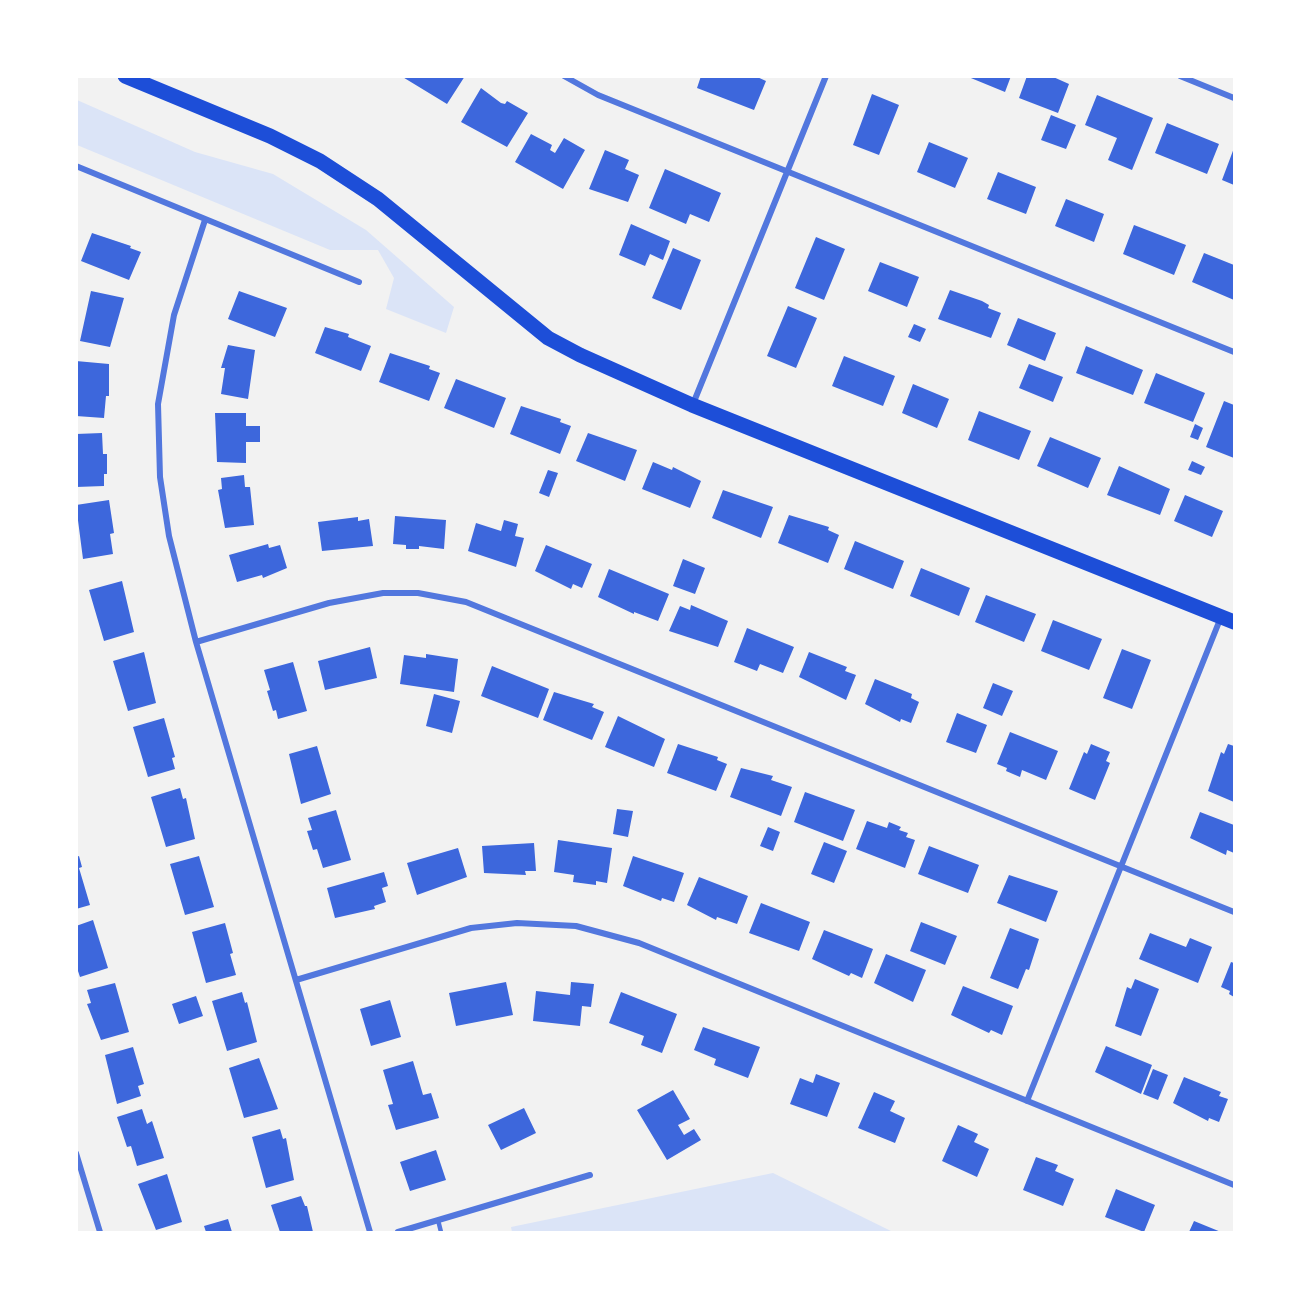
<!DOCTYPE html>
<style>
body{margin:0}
#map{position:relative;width:1311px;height:1309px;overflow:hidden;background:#f2f2f2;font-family:Helvetica,sans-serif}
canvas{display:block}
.frame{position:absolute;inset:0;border:78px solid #fff;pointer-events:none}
</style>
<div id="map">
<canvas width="1311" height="1309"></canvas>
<div class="frame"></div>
</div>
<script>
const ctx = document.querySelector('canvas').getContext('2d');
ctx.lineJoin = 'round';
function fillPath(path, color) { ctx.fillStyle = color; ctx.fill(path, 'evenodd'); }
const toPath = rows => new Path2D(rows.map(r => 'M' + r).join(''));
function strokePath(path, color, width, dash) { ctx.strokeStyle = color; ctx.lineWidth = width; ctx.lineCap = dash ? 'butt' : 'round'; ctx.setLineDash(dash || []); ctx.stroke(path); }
fillPath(toPath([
 [77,100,195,152,273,174,366,230,454,307,446,333,386,309,394,278,378,250,330,250,77,145],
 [773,1173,893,1232,512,1232,511,1227]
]), '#dbe4f7');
fillPath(toPath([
 [401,76,465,76,447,104],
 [701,76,755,76,766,81,754,110,697,88],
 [966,76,1011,76,1005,92],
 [1027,76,1051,76,1069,84,1058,113,1019,98],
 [481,88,501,103,505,104,507,101,528,113,507,147,461,122],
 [872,94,899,105,879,155,853,145],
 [1097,95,1153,118,1132,170,1108,160,1117,138,1085,125],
 [1051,115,1076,125,1066,149,1041,140],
 [1167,123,1219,144,1207,174,1155,153],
 [531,134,552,145,550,150,555,153,564,138,585,150,563,189,515,162],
 [929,142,968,158,955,188,917,172],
 [1234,148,1234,185,1222,180],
 [605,150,629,160,625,169,639,175,628,202,589,189],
 [665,169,721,193,709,222,690,214,686,224,649,208],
 [998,172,1036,187,1026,214,987,199],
 [1066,199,1104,214,1094,242,1055,226],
 [631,224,670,241,663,260,650,254,645,266,619,255],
 [1134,225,1186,245,1174,275,1123,254],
 [92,233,131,246,130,248,141,252,129,280,81,261],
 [816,237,845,249,824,300,795,288],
 [673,248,701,260,681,310,652,298],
 [1204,253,1234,265,1234,300,1192,282],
 [880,262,919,277,907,307,868,291],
 [950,290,982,301,989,305,988,308,1001,313,991,338,938,319],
 [91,291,124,298,110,347,80,341],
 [239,291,287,308,275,337,228,319],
 [788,306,817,318,796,368,767,356],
 [1018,318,1056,333,1045,361,1007,345],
 [914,324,926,329,920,342,908,337],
 [325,327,349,334,348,337,371,346,361,371,315,353],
 [228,345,255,350,248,399,221,394,225,368,221,368],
 [1086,346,1143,370,1133,395,1076,373],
 [390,353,430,366,429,369,440,373,429,401,379,382],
 [844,356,895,376,883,406,832,386],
 [76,361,109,364,109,396,106,396,104,418,76,416],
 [1029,364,1063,377,1053,402,1019,388],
 [1156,373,1205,393,1193,422,1144,403],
 [456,379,506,398,494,428,444,408],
 [913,384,949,399,937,428,902,413],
 [1224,401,1234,405,1234,458,1206,447],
 [521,406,561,419,560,422,571,426,560,454,510,434],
 [979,411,1031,431,1019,460,968,440],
 [215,413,246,413,246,426,260,426,260,442,246,442,246,463,217,462],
 [1195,424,1203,428,1198,440,1190,437],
 [102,433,103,454,107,454,107,474,104,474,104,486,76,487,76,434],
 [588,433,637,450,625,481,576,461],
 [1050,437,1101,458,1088,488,1037,466],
 [1192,461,1205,467,1201,475,1188,470],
 [653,462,672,470,673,467,701,481,690,508,642,489],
 [1119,466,1170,489,1160,515,1107,495],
 [548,470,558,473,549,497,539,493],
 [244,475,245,487,250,487,254,525,225,528,218,490,222,489,221,478],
 [723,490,773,507,761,538,712,518],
 [1185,495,1223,511,1212,537,1174,521],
 [109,500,114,533,110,534,113,554,83,559,76,505],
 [789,515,829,527,828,530,839,535,828,563,778,543],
 [395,516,446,520,444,549,419,546,419,549,406,549,406,545,393,544],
 [358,517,358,521,369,519,373,546,322,551,318,522],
 [504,520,518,524,515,536,524,538,516,567,468,551,476,523,501,531],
 [855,541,904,561,893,589,844,569],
 [268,544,269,548,280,545,287,568,263,578,262,575,237,582,229,555],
 [546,545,592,564,582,588,573,584,571,589,535,571],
 [683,559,705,568,695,594,673,586],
 [921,568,970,588,959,616,910,596],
 [609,569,669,594,658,621,634,612,634,614,598,597],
 [122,581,134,632,104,641,89,590],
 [986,595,1036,614,1024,642,975,622],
 [691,605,728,621,718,647,669,631,680,606,690,610],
 [1053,620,1102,639,1089,670,1041,651],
 [747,628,794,647,783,673,760,664,757,671,734,662],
 [370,647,377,678,325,690,318,661],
 [1122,649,1151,660,1132,709,1103,698],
 [144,652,156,703,128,711,113,661],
 [809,652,847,667,845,671,856,675,846,700,799,677],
 [426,654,458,659,454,692,400,684,404,655,426,658],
 [293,662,307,711,278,719,276,710,273,711,267,691,270,690,264,670],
 [492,666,549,689,538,718,481,696],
 [875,679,912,694,911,698,919,702,911,723,901,719,900,722,865,704],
 [993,683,1013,691,1002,716,983,708],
 [554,692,594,704,592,707,604,712,592,740,543,720],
 [434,694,460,701,452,733,426,726],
 [957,713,987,725,976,753,946,742],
 [618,716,665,739,654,767,605,747],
 [164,718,175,757,172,758,175,769,148,777,133,727],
 [1010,732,1058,751,1046,780,1022,770,1020,777,1006,771,1007,768,997,764],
 [678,744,718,757,717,760,727,764,716,791,667,773],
 [1091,744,1110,752,1106,761,1110,763,1095,800,1069,789,1084,752,1087,754],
 [1228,744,1234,746,1234,802,1208,791,1221,752,1224,754],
 [317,746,331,794,301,804,289,754],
 [741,768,773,776,771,780,792,787,781,816,730,797],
 [180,788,183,799,186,798,195,839,166,847,151,797],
 [805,792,855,810,843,841,794,822],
 [617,809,633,811,628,837,613,834],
 [336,810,351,860,323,868,317,849,313,850,307,831,312,830,308,818],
 [1200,812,1234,825,1234,853,1227,850,1226,855,1190,838],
 [867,821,887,828,889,822,901,827,899,830,908,833,906,837,915,840,905,868,856,849],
 [768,827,780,832,773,851,760,846],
 [558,840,612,848,607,883,596,881,596,885,573,882,574,875,554,872],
 [824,842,847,851,834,883,811,874],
 [534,843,536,871,525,871,526,875,484,873,482,846],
 [929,846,979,865,968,893,918,874],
 [458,848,467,877,417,895,407,863],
 [79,856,82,867,79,868,90,905,76,909,76,857],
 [199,856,214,907,185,915,170,864],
 [633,856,684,873,674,902,662,898,661,901,623,886],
 [384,872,388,886,382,888,386,902,374,906,375,909,335,918,327,888],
 [1009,875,1058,891,1046,922,997,903],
 [699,877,748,896,737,924,717,917,716,920,687,905],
 [761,903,810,922,799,951,749,933],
 [93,920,108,968,80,977,76,965,76,926],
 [921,922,957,936,945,965,910,951],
 [225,923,233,953,230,954,236,975,206,983,192,932],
 [1010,928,1039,939,1029,970,1026,969,1018,989,990,978],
 [824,930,873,949,862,978,851,973,849,976,812,959],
 [1150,933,1186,947,1190,938,1212,947,1198,983,1139,959],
 [886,954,926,970,913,1002,874,983],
 [1231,962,1234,963,1234,997,1229,994,1230,991,1221,987],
 [1135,979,1159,989,1141,1036,1115,1026,1127,987,1131,989],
 [506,982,513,1015,456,1026,449,993],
 [571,982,594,984,591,1007,582,1006,580,1026,533,1021,536,991,570,995],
 [115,983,129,1032,101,1040,87,1004,91,1003,87,990],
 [963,986,1013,1006,1002,1035,991,1030,989,1033,951,1015],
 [242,992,245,1003,247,1002,257,1042,227,1051,212,1001],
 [621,992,677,1014,662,1053,641,1045,644,1036,609,1023],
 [196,996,203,1016,179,1024,172,1004],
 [390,1000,401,1037,371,1046,360,1009],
 [703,1027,760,1047,748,1078,714,1065,716,1059,694,1050],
 [1106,1046,1152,1065,1141,1094,1095,1072],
 [133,1047,144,1084,138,1086,141,1096,117,1104,105,1055],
 [259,1058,278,1109,244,1118,229,1068],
 [413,1061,423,1095,431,1093,439,1118,396,1130,388,1105,393,1104,383,1070],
 [1153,1069,1168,1075,1158,1100,1143,1094],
 [816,1074,840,1083,827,1117,790,1104,800,1078,813,1083],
 [1184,1077,1221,1092,1219,1096,1228,1099,1219,1122,1209,1118,1208,1121,1173,1103],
 [673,1090,690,1119,678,1125,684,1135,694,1129,701,1140,667,1160,637,1110],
 [874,1092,895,1101,890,1111,905,1118,895,1143,858,1128],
 [524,1108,536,1133,501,1150,488,1125],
 [142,1109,147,1124,152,1121,164,1158,137,1166,131,1146,127,1147,117,1117],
 [958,1125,978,1134,974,1142,989,1149,977,1177,942,1161],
 [280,1129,283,1139,286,1138,294,1180,266,1188,252,1137],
 [436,1150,446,1180,410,1191,400,1162],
 [1036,1157,1058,1165,1055,1171,1074,1179,1063,1206,1023,1190],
 [167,1174,182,1222,156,1230,138,1184],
 [1116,1189,1155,1205,1144,1232,1105,1217],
 [301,1196,305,1206,307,1206,313,1232,280,1232,271,1205],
 [228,1219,232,1232,206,1232,204,1226],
 [1194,1221,1221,1232,1189,1232]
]), '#3d67dc');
strokePath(toPath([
 [438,1220,441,1232]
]), '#5277de', 4.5);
strokePath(toPath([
 [564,76,598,95,1234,352],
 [1180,76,1234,98],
 [76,166,359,282],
 [205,220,174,315,158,404,160,477,169,536,196,642,370,1232],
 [693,404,826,76],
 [196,642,329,603,383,593,418,593,466,602,1234,912],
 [296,980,471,928,517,923,576,926,639,943,1234,1185],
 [1027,1101,1221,617],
 [76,1153,100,1232],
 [398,1232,590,1175]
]), '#5277de', 6);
strokePath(toPath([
 [125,76,270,136,320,161,378,199,548,338,580,355,692,405,1234,622]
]), '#1d4ed8', 15);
</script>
